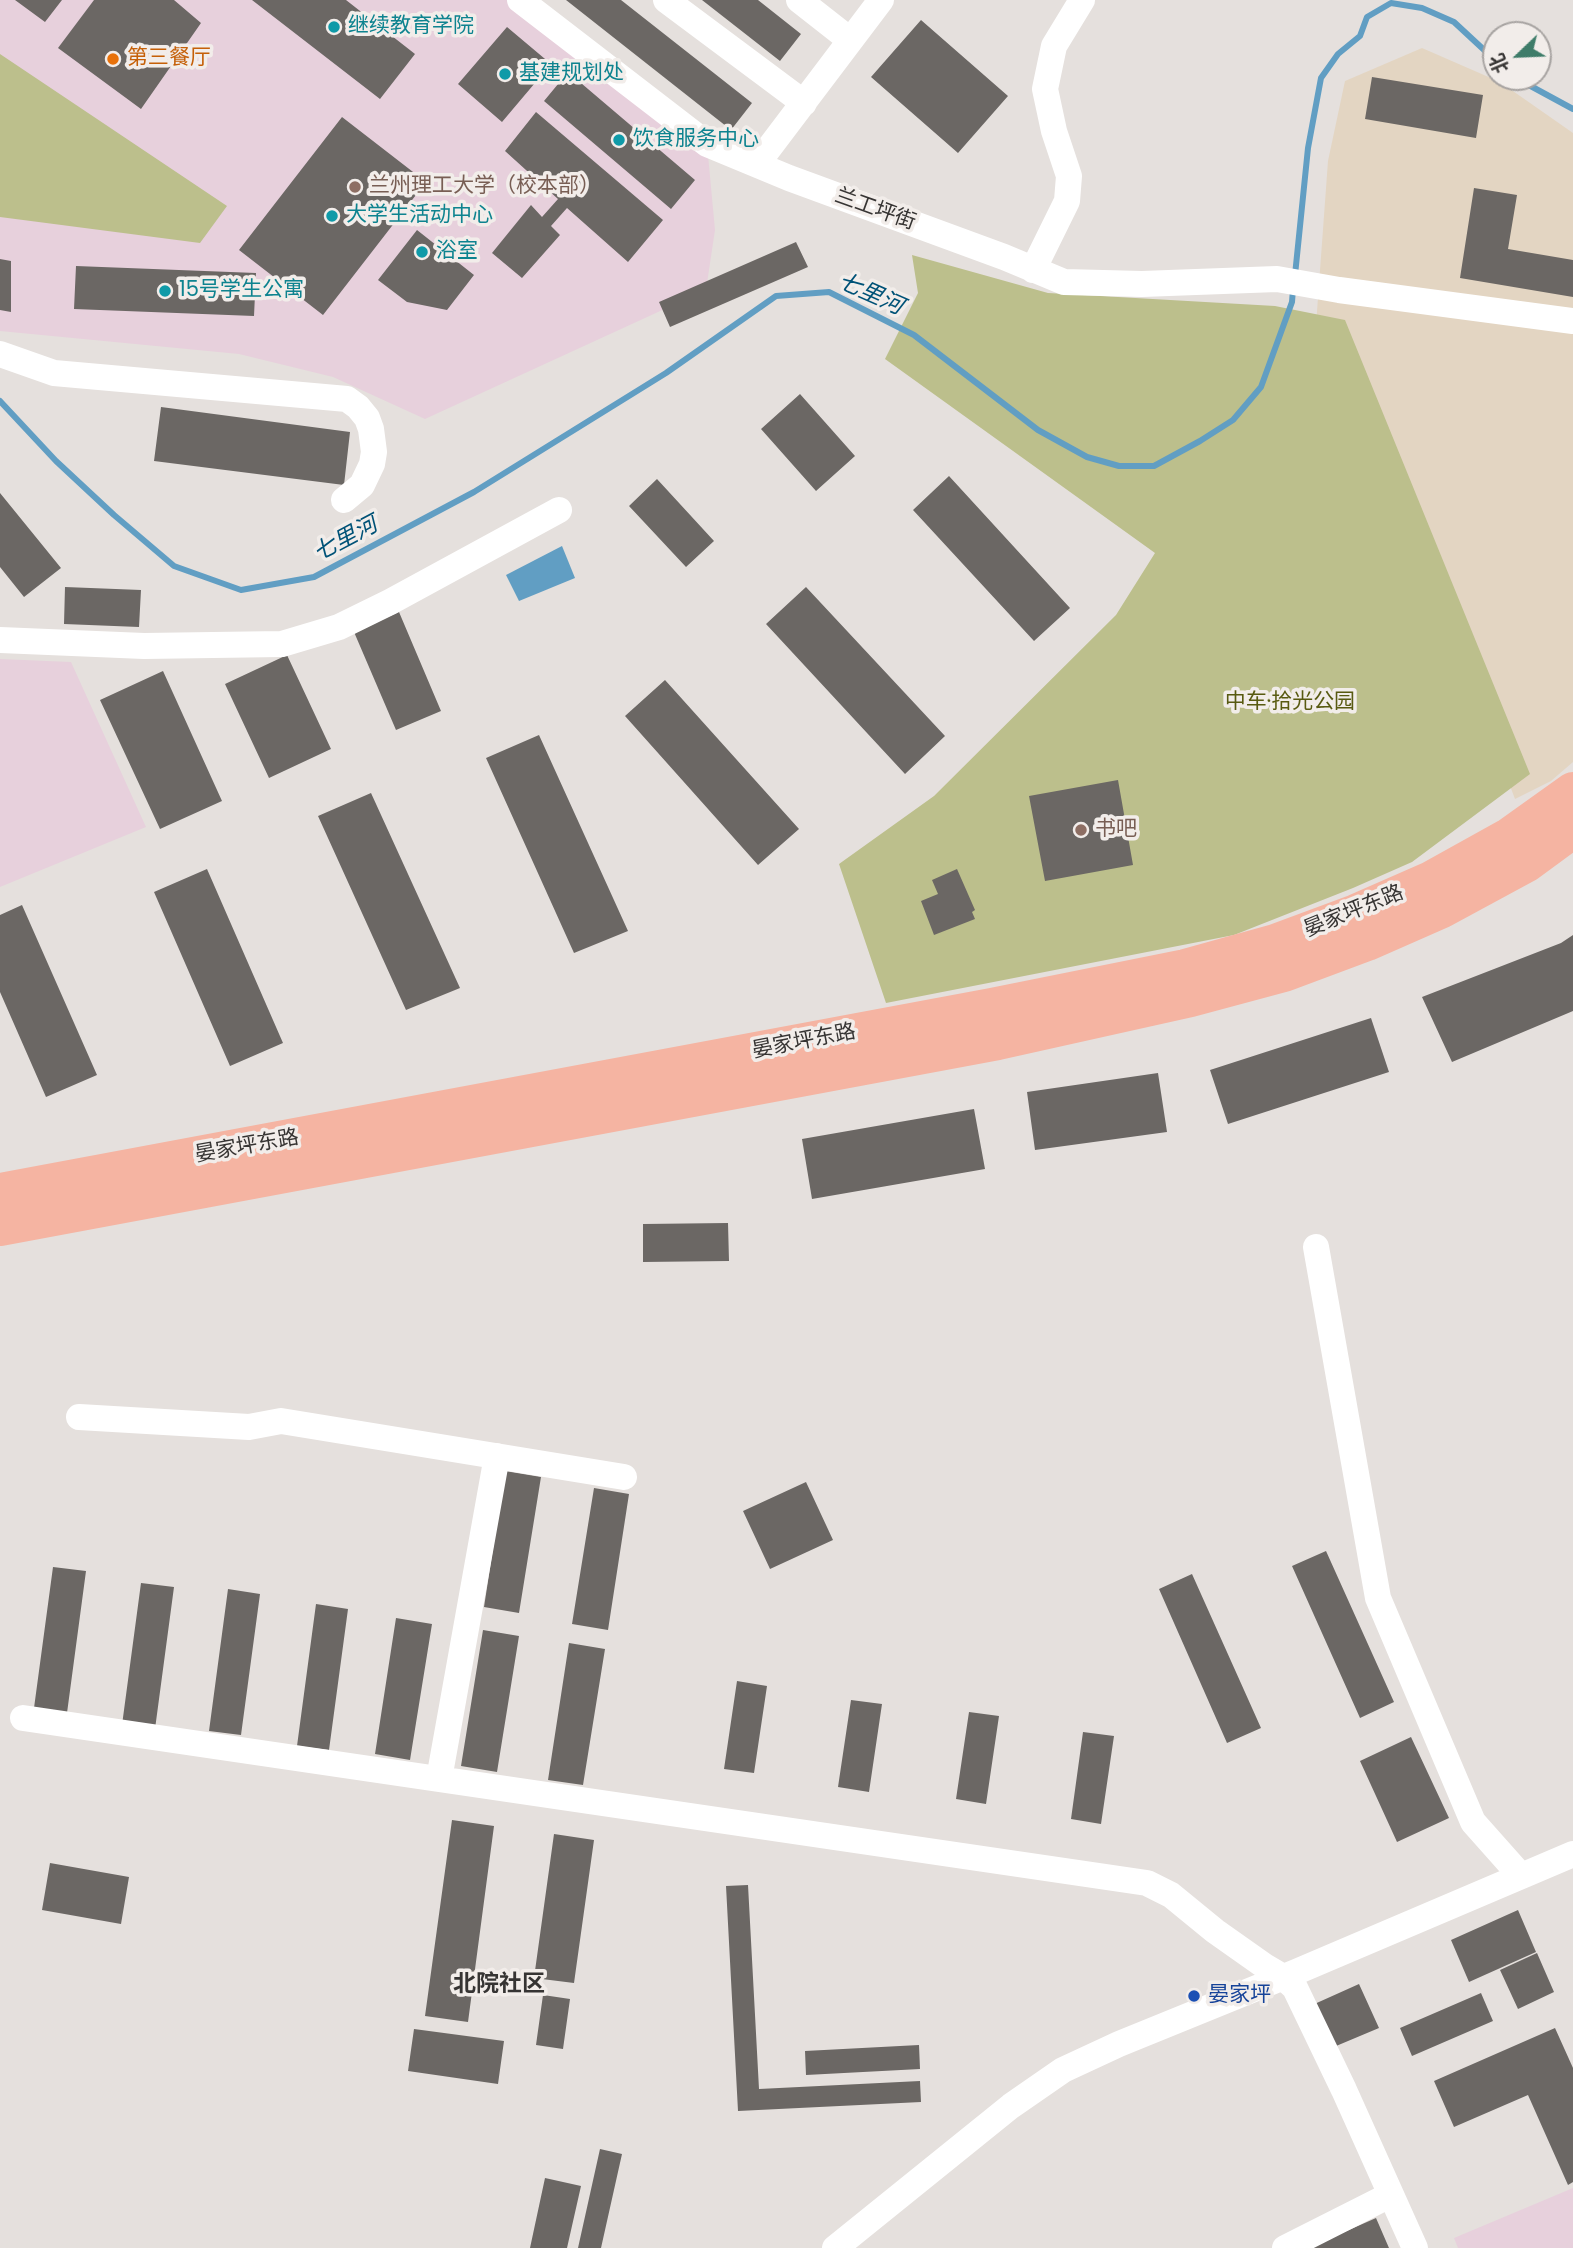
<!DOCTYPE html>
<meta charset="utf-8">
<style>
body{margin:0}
#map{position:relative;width:1573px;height:2248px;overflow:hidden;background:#e5e0dd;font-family:Poppins,"Noto Sans SC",sans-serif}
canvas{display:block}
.north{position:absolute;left:1482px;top:21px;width:70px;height:70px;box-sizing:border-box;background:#f2edea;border:2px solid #a7a3a1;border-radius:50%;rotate:247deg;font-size:19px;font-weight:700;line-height:28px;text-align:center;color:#363433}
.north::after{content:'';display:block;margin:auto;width:24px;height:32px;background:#3e7c69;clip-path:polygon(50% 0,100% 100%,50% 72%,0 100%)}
</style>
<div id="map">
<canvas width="1573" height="2248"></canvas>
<div class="north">北</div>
</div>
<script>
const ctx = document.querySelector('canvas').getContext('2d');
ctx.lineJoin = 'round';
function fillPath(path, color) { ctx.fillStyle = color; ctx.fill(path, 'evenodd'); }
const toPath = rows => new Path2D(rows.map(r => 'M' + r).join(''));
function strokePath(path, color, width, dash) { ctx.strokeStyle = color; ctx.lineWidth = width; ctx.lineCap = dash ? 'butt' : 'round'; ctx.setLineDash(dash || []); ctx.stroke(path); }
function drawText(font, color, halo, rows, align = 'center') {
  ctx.font = font + ' Poppins,"Noto Sans SC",sans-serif'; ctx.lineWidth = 7; ctx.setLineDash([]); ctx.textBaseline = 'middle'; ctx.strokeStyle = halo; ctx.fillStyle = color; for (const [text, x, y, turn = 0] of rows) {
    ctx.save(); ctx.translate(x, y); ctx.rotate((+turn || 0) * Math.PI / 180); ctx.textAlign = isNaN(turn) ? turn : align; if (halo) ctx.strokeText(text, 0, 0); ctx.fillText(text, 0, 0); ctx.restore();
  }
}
fillPath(toPath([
 [1422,48,1500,82,1573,133,1573,762,1551,781,1515,799,1353,369,1313,366,1328,161,1345,81]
]), '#e3d5c2');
fillPath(toPath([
 [0,0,516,0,707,144,715,230,706,290,425,419,333,377,239,354,0,331],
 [0,659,71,662,146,827,0,887],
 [1573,2188,1573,2248,1458,2248,1454,2238]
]), '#e7d0dc');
fillPath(toPath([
 [0,54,227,206,200,243,0,217],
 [912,255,1048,293,1275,306,1345,320,1530,774,1412,862,1353,888,1234,935,886,1003,839,864,934,796,1116,615,1155,553,885,359,918,293]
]), '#bcbf8c');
fillPath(toPath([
 [562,546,575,578,519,601,506,575]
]), '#619ec3');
strokePath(toPath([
 [1514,77,1573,109],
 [1295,275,1308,148,1321,78,1338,54,1360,36,1367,17,1391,3,1422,8,1454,22,1496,61],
 [0,401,56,461,114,515,174,566,241,590,314,577,474,492,666,373,776,296,829,292,914,335,1038,430,1087,457,1119,466,1154,466,1200,441,1233,420,1261,387,1292,302,1293,289]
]), '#619ec3', 6);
fillPath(toPath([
 [15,0,62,0,45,22],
 [94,0,174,0,201,23,141,109,58,48],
 [252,0,346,0,415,54,380,99],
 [566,0,621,0,752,103,731,130],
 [702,0,758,0,801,34,780,61],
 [921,20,1008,96,958,153,871,77],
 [507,27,551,64,502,122,458,84],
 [568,72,695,180,671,209,544,101],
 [1372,77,1483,95,1476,138,1365,119],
 [536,112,663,220,628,262,567,208,551,226,560,235,522,278,492,253,531,205,542,217,558,199,505,151],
 [342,117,426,182,323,315,239,250],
 [1474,188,1517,195,1508,249,1573,260,1573,297,1460,278],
 [417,230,474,275,447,310,407,302,378,280],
 [796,242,808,267,670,327,659,302],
 [0,259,11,261,11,312,0,310],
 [76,266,256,273,254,316,74,309],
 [800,394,855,456,816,491,761,429],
 [161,407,350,432,344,485,154,461],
 [949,476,1070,608,1034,641,913,510],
 [657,479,714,541,686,567,629,506],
 [0,493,61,568,24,597,0,567],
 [65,587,141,590,139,627,64,624],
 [806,587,945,736,905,774,766,624],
 [399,612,441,711,396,730,354,632],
 [287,655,331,749,269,778,225,684],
 [163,671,222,801,160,829,100,700],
 [665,680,799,829,758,865,625,716],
 [539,735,628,931,574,953,486,758],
 [1118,780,1133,865,1045,881,1029,796],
 [371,793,460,988,406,1010,318,816],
 [207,869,283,1043,230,1066,154,892],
 [957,869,975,910,972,912,975,919,934,935,921,901,938,894,932,880],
 [22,905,97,1075,46,1097,0,992,0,915],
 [1573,935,1573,1011,1452,1062,1422,997,1561,943],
 [1371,1018,1389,1072,1228,1124,1210,1070],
 [1158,1073,1167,1132,1035,1150,1027,1092],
 [974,1109,985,1169,812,1199,802,1139],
 [728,1223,729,1261,643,1262,643,1224],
 [505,1471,541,1477,519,1613,484,1607],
 [806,1482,833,1540,770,1569,743,1511],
 [594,1488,629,1494,608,1630,572,1624],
 [1326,1551,1394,1702,1360,1718,1292,1566],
 [53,1567,86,1571,67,1713,34,1708],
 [1192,1574,1261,1728,1227,1743,1159,1589],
 [141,1583,174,1587,155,1729,122,1725],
 [228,1589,260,1594,241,1735,209,1731],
 [316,1604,348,1609,329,1750,297,1746],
 [396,1618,432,1624,410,1760,375,1754],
 [483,1630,519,1636,497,1772,461,1766],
 [569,1643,605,1649,583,1785,548,1780],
 [737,1681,767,1686,754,1773,724,1769],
 [851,1700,882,1704,869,1792,838,1787],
 [969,1712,999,1716,986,1804,956,1799],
 [1083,1732,1114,1736,1101,1824,1071,1819],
 [1411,1737,1449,1818,1397,1842,1360,1761],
 [452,1820,494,1826,468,2022,425,2016],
 [554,1834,594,1840,574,1983,534,1978],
 [50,1863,129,1877,121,1924,42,1910],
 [748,1885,759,2089,920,2081,921,2102,738,2111,726,1886],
 [1518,1910,1536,1952,1469,1982,1451,1940],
 [1537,1953,1554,1992,1518,2009,1500,1970],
 [1359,1984,1379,2028,1329,2049,1310,2006],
 [1481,1993,1493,2021,1412,2056,1400,2028],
 [543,1995,570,1999,563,2049,536,2045],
 [1555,2028,1573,2068,1573,2182,1568,2185,1528,2095,1454,2127,1434,2081],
 [414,2029,504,2041,498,2084,408,2071],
 [919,2045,920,2069,806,2075,805,2051],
 [600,2149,622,2154,601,2248,578,2248],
 [545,2178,581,2186,567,2248,530,2248],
 [1376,2218,1389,2248,1308,2248]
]), '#6b6764');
strokePath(toPath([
 [520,0,707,144,789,178,1004,257,1064,282,1142,284,1277,279,1339,290,1573,321],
 [666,0,804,103],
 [799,0,850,40],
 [757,164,881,0],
 [1033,270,1067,201,1069,176,1054,131,1045,89,1054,46,1082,0],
 [0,354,54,373,347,399,358,407,367,418,371,429,374,452,372,464,362,485,344,500],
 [0,640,144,646,282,644,339,627,390,602,559,510],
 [1316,1247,1378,1598,1473,1822,1521,1876],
 [79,1417,249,1427,281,1421,624,1477],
 [23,1718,1147,1883,1171,1895,1215,1931,1266,1967,1283,1977,1295,1988,1344,2090,1415,2248],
 [439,1779,497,1456],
 [835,2248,1011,2106,1063,2070,1119,2044,1296,1972,1573,1854],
 [1285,2248,1390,2195]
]), '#fff', 26);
strokePath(toPath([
 [0,1192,992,1007,1185,968,1275,943,1356,913,1429,881,1510,836,1573,791],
 [0,1227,998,1041,1191,998,1284,973,1367,942,1442,909,1527,863,1573,829]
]), '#f5b4a2', 38);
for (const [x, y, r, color] of [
 [334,27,7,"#0f9aa8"],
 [113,59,7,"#e8710a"],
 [505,74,7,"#0f9aa8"],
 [619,140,7,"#0f9aa8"],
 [355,187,7,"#8d6e63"],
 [332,216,7,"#0f9aa8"],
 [422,252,7,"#0f9aa8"],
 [165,291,7,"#0f9aa8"],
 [1081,830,7,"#8d6e63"],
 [1194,1996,7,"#1a4fb4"]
]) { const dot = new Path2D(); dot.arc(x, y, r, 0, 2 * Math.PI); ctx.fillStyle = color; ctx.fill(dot); strokePath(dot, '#f2edea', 2.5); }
drawText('21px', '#0d838f', '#f2edea', [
 ["继续教育学院",348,27],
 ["基建规划处",519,74],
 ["饮食服务中心",633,140],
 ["大学生活动中心",346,216],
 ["浴室",436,252],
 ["15号学生公寓",179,291]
], 'left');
drawText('21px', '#c56008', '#f2edea', [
 ["第三餐厅",127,59]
], 'left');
drawText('21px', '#785e54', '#f2edea', [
 ["兰州理工大学（校本部）",369,187],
 ["书吧",1095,830]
], 'left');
drawText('21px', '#363433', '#f2edea', [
 ["兰工坪街",875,210,20],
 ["晏家坪东路",1354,912,-22],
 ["晏家坪东路",804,1042,-11],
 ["晏家坪东路",247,1147,-10]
]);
drawText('21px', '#585a11', '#f2edea', [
 ["中车·拾光公园",1290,703]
]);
drawText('21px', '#164399', '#f2edea', [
 ["晏家坪",1208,1996]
], 'left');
drawText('italic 23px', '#005277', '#f2edea', [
 ["七里河",870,295,24],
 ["七里河",346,540,-28]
]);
drawText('bold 23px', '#363433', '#f2edea', [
 ["北院社区",499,1985]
]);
</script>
